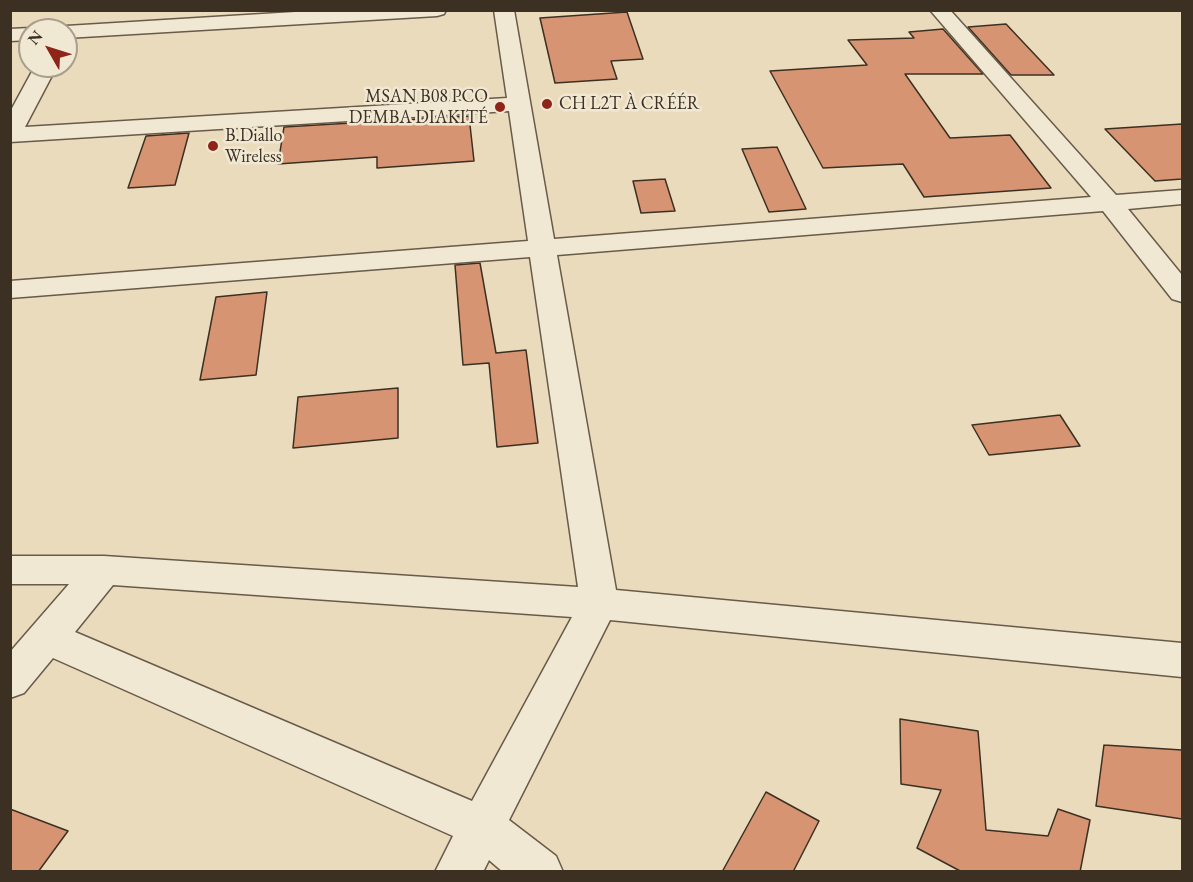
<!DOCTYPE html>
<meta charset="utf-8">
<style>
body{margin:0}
#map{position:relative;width:1193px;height:882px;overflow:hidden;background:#eadbbd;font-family:"EB Garamond",serif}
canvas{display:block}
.frame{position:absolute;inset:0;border:12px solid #3c3022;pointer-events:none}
.north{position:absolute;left:18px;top:18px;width:60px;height:60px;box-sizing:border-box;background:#f1e8d4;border:2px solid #a99e8d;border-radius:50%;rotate:309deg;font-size:16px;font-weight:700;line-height:24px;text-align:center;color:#3c3022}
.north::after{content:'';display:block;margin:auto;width:21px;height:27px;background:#8f2418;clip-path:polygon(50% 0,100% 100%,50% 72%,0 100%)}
</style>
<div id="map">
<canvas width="1193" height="882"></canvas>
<div class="frame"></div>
<div class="north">N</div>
</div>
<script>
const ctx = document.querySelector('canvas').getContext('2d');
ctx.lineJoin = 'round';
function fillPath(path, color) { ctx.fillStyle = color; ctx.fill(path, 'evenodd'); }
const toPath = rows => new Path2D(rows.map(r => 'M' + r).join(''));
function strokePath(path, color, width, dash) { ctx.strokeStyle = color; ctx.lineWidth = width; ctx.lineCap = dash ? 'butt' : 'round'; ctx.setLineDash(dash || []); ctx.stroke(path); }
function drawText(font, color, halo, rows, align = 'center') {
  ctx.font = font + ' "EB Garamond",serif'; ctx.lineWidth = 5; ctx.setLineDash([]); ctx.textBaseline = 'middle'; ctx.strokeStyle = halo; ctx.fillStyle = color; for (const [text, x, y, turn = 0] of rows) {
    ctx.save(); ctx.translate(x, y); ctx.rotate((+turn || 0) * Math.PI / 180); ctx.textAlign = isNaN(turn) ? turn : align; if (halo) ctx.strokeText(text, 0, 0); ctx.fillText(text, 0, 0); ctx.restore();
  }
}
const building = toPath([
 [627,12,643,59,611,61,617,79,555,83,540,18,627,12],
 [1006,24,1054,75,1011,75,968,27,1006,24],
 [943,29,983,74,905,74,950,138,1010,135,1051,188,924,197,903,164,823,168,770,71,867,65,848,40,914,38,909,32,943,29],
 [469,116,474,161,377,168,377,157,278,164,284,127,469,116],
 [1182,124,1182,179,1155,181,1105,129,1182,124],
 [189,133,175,185,128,188,146,136,189,133],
 [777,147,806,209,769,212,742,149,777,147],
 [665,179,675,211,641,213,633,181,665,179],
 [480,263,496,353,526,350,538,443,497,447,489,363,463,365,455,265,480,263],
 [267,292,256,375,200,380,216,297,267,292],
 [398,388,398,438,293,448,298,397,398,388],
 [1060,415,1080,446,989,455,972,425,1060,415],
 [900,719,978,731,986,830,1048,836,1058,809,1090,820,1080,872,962,872,917,848,941,790,901,784,900,719],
 [1104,745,1182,750,1182,819,1096,806,1104,745],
 [766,792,819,821,793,872,722,872,766,792],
 [10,809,68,831,38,872,10,872,10,809]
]);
fillPath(building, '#d69473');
strokePath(building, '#3c3022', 1.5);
const street = toPath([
 [328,10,446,10,444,14,437,16,66,38,66,30,57,30,66,26,328,10],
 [494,10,514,10,554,239,1091,197,930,10,950,10,1116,195,1182,190,1182,204,1128,209,1182,275,1182,302,1172,299,1103,211,557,255,616,590,1182,643,1182,677,610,620,509,820,556,856,563,872,503,872,489,860,483,872,435,872,453,836,53,658,24,693,10,698,10,652,69,584,10,584,10,556,104,556,578,587,530,257,10,298,10,281,528,241,509,111,10,142,10,112,35,66,57,66,25,127,507,98,494,10],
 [113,585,572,617,472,801,75,632,113,585],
 [30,28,37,30,30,30,30,40,10,41,10,29,30,28]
]);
strokePath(street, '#685b49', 3);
fillPath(street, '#f1e8d4');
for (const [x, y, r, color] of [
 [547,104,6,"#8f2418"],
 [500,107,6,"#8f2418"],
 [213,146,6,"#8f2418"]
]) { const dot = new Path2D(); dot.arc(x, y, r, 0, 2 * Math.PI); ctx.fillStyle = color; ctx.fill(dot); strokePath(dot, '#f1e8d4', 2); }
drawText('18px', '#3c3022', '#f1e8d4', [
 ["MSAN B08 PCO",488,97,"right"],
 ["DEMBA DIAKITÉ",488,118,"right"],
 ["CH L2T À CRÉÉR",559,104],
 ["B.Diallo",225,136],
 ["Wireless",225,157]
], 'left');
</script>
